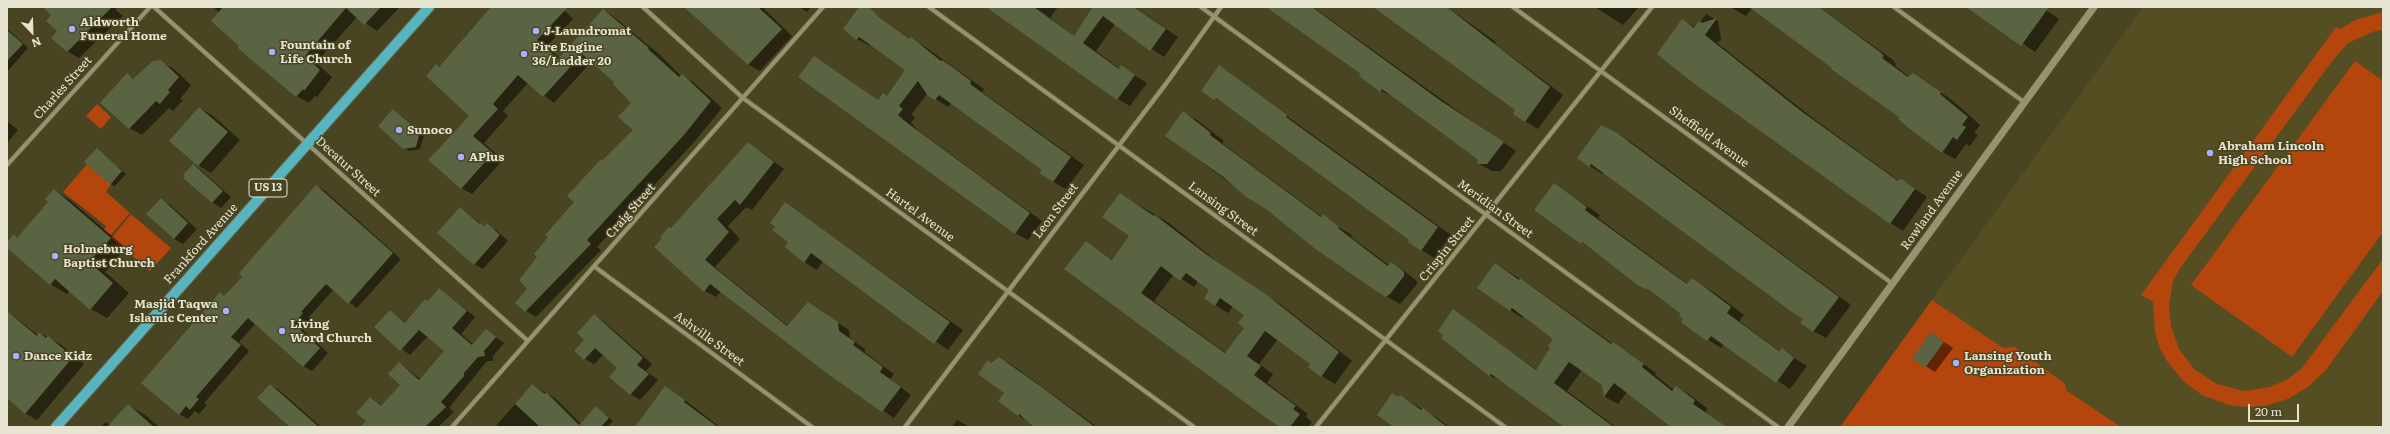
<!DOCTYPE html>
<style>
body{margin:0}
#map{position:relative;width:2390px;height:434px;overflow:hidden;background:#494421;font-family:Literata,serif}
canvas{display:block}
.frame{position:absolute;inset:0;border:8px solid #e6e4d0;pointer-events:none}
.north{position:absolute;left:12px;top:12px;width:40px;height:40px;-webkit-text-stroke:3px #494421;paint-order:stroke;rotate:157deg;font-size:11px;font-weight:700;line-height:16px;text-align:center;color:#e6e4d0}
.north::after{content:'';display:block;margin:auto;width:14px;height:18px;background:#e6e4d0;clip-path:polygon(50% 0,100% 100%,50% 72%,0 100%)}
.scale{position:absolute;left:2248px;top:404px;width:51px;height:18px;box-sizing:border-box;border:2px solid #e6e4d0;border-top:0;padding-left:5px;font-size:12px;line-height:14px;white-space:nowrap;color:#e6e4d0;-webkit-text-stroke:3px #494421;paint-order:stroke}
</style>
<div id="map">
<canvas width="2390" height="434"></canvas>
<div class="frame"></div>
<div class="north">N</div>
<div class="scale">20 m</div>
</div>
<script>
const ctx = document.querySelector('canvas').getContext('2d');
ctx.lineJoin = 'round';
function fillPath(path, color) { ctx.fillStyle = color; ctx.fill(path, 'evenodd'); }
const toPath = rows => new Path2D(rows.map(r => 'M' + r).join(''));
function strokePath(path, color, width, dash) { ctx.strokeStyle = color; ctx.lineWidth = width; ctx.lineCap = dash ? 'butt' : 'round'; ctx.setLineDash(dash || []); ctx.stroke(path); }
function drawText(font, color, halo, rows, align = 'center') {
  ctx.font = font + ' Literata,serif'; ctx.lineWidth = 3; ctx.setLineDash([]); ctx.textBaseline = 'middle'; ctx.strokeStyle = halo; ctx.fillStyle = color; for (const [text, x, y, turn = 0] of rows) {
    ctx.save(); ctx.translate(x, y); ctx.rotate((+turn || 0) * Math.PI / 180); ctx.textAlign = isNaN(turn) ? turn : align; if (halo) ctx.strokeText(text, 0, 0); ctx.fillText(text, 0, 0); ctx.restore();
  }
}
fillPath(toPath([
 [2143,7,2383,7,2383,427,1840,427]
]), '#544e22');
fillPath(toPath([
 [2383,12,2383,30,2375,31,2348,43,2333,60,2181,267,2173,281,2169,305,2171,326,2179,349,2194,369,2217,384,2244,391,2270,387,2288,379,2302,368,2383,259,2383,291,2326,370,2308,387,2288,399,2264,406,2246,407,2229,405,2202,395,2184,382,2167,361,2159,346,2155,332,2153,302,2141,295,2336,27,2340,29,2355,20],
 [2355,61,2383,81,2383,232,2292,357,2191,285],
 [97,104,111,117,101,129,86,116],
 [87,164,111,185,106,192,130,213,111,235,104,230,106,226,63,192],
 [131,214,171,248,150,271,111,238],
 [1932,300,2003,348,2015,347,2065,384,2066,390,2121,427,1840,427]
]), '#b4450d');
fillPath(toPath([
 [51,7,117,7,116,10,123,16,79,58,67,51,59,31,55,10],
 [213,7,400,7,377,31,357,17,316,63,332,77,317,97,315,96,309,103,296,96,241,46,220,13],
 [493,7,561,7,573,19,547,46,560,58,604,10,614,17,660,55,681,76,693,82,722,108,695,141,597,247,601,250,536,317,526,311,529,289,539,257,602,162,635,130,632,103,615,82,592,61,554,103,528,83,503,111,508,116,484,143,503,160,472,194,461,188,470,116,440,68],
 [685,7,766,7,764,9,792,36,760,71,749,65],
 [799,7,811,7,807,12],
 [861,7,874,13,910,40,924,46,984,89,982,92,1084,165,1066,189,1053,182,1043,170,952,103,948,107,927,94,911,115,915,117,911,123,919,131,1042,221,1028,240,1015,233,815,57,879,101,888,97,907,70,871,44,870,46,857,39],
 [988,7,1058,7,1050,18,1065,29,1048,50],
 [1094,7,1135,7,1178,37,1164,57,1115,24,1096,51,1120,69,1121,67,1147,83,1130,106,1118,99,1075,37],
 [1268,7,1313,7,1455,109,1516,151,1501,171,1492,171,1479,164,1478,159,1395,97,1381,91,1361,76,1363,74],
 [1375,7,1447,7,1496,42,1495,44,1563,95,1538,129,1525,121,1517,110],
 [1595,7,1639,7,1623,25],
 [1730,7,1819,7,1893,60,1896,64,1895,66,1910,77,1926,82,1953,101,1980,125,1974,133,1978,135,1970,146,1966,144,1955,159,1942,152,1901,116,1752,8,1746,16],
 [1970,7,2041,7,2059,19,2035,52],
 [1706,14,1718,21,1721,39,1717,43,1814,119,1899,181,1903,181,1927,197,1903,231,1890,223,1682,20,1696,28],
 [7,28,28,48,7,72],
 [160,61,174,69,191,85,180,99,183,100,173,111,169,108,142,135,129,128,127,75,135,79],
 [1219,67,1451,235,1434,258,1409,242,1411,239,1228,106,1202,91],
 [199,108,212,115,240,140,211,173,198,165],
 [398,113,424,135,420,149,409,151,404,148],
 [1184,113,1197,120,1224,141,1222,143,1322,217,1352,235,1351,237,1390,266,1391,264,1404,271,1417,281,1417,284,1400,304,1377,291,1266,208,1247,196,1167,136],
 [7,121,18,130,7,143],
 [1617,134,1631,142,1851,305,1826,338,1813,331,1804,319,1603,172,1602,174,1578,158],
 [749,143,784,169,752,210,746,207,728,226,740,239,715,267,788,326,819,310,849,330,850,338,866,350,864,352,894,374,890,379,911,395,894,418,828,373,721,291,716,297,705,291,655,246],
 [97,149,126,174,115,186,110,184],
 [194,165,202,171,231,197,221,208,212,202,186,176],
 [1554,184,1600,215,1598,218,1688,284,1692,279,1715,293,1744,315,1739,321,1781,352,1782,350,1807,366,1790,389,1724,344,1721,348,1695,331,1682,314,1536,210],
 [316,186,325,191,401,259,357,308,333,290,309,317,311,319,302,329,328,353,312,371,303,366,256,323,239,342,249,351,204,403,207,405,199,414,195,411,188,419,179,414,220,294,226,297,244,277],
 [54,190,70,200,126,248,105,272,129,293,107,318,91,309,70,290,67,294,50,284,7,245,14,236,18,238,50,202],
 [1120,194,1169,223,1220,264,1280,304,1352,361,1335,384,1322,376,1311,364,1278,339,1259,364,1273,374,1267,383,1308,414,1306,417,1312,422,1308,427,1282,427,1087,242,1113,260,1130,236],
 [1174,274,1194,287,1198,281,1211,290,1215,305,1228,313,1233,306,1246,315,1246,327,1226,353,1154,301],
 [161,200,170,205,197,229,183,244,174,239],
 [785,203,963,330,948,350,823,261,817,270,804,262,776,226],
 [461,208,481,224,496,230,508,241,483,269,474,264],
 [1496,264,1533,287,1613,344,1626,351,1656,373,1655,375,1674,390,1676,387,1689,394,1708,409,1705,412,1727,427,1673,427,1627,392,1618,404,1605,397,1603,385,1582,370,1567,391,1616,427,1565,427,1503,382,1489,375,1453,311,1537,370,1552,348,1555,339,1524,316,1523,318,1510,310],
 [440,289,475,317,461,334,474,345,486,330,504,343,493,356,493,361,487,361,449,408,454,412,438,427,362,427,367,421,371,398,382,406,402,385,400,363,421,380,446,351,428,336,410,355,375,327,390,311,406,323],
 [7,311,38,335,40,333,60,344,84,364,37,420,25,413,7,397],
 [594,315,603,321,652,364,646,371,658,380,640,400,630,394,618,368,603,355,594,364,585,359],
 [1931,333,1953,348,1935,372,1913,358],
 [999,358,1012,365,1097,427,1037,427,1018,415,1005,393,992,364],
 [270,385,279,390,320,426,292,427],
 [532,385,555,398,581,424,596,407,613,421,607,427,495,427],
 [665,388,678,395,720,427,645,427],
 [1400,396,1436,417,1449,427,1395,427],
 [128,405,145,415,159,427,101,427,106,422,111,425],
 [957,420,970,427,952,427]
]), '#0007');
fillPath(toPath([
 [43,7,112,7,67,52,51,38,57,31,46,21,51,15],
 [223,7,381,7,364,25,346,8,305,56,320,70,304,91,303,89,296,97,248,57,238,48,239,46,211,21],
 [491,7,568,7,537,40,558,59,603,9,649,48,648,49,679,77,682,74,711,101,684,135,587,240,591,244,525,312,515,303,527,289,519,280,537,257,534,254,548,237,545,235,574,202,567,196,601,159,602,161,633,130,618,117,631,103,613,84,614,82,582,54,543,97,518,75,493,104,498,109,473,136,493,153,461,189,428,160,469,116,426,76,436,64,439,67],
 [684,7,758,7,782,29,748,65],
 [859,7,869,7,879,17,909,39,911,37,941,61,942,60,951,66,971,81,970,84,1071,157,1053,182,1039,173,1042,170,939,95,935,100,928,96,918,81,899,106,903,109,898,115,906,122,1030,213,1015,234,798,77,814,56,878,100,883,93,887,96,905,70,859,37,856,40,843,29],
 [986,7,1034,7,1074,36,1092,8,1090,7,1134,7,1166,29,1150,51,1103,16,1083,43,1119,69,1121,65,1135,75,1117,100],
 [1266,7,1312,7,1441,101,1504,142,1487,164,1478,164,1477,159,1423,119,1382,89,1380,92,1359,76,1361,74],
 [1373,7,1447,7,1550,87,1525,122,1513,114,1515,110],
 [1749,7,1819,7,1880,52,1884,56,1882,58,1908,77,1913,73,1941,92,1940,94,1968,117,1962,125,1966,127,1957,140,1953,137,1942,153,1910,129,1898,119,1899,117,1831,69,1832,68],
 [1966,7,2049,7,2021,46],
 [1717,18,1705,35,1801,111,1898,181,1900,179,1903,180,1915,189,1890,224,1692,82,1657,54,1682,19,1694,28,1699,21,1702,23],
 [7,30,23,44,7,61],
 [161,60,179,77,168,90,170,92,160,104,156,101,129,129,100,103,127,73,133,79,153,61],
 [1219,65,1287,115,1286,117,1438,227,1421,251,1408,242,1409,240,1238,114,1216,98,1214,100,1201,91],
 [199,107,228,132,198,166,169,141],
 [393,109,420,132,416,147,403,149,378,126],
 [1183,111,1211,133,1210,135,1321,217,1323,214,1339,227,1338,228,1377,258,1388,266,1391,262,1404,272,1404,276,1390,294,1386,297,1376,291,1314,248,1266,209,1246,197,1222,176,1165,136],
 [1601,125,1617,133,1839,297,1813,332,1800,323,1803,319,1792,312,1591,164,1589,167,1577,158],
 [748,142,774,162,740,205,735,200,717,219,729,232,705,260,787,326,808,302,838,322,839,331,855,342,853,345,883,367,880,372,901,387,882,412,828,374,710,284,704,292,654,247,662,238,660,237,669,227,671,228],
 [97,148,122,171,110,185,84,162],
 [193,164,223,191,212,203,183,178,185,176,183,175],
 [1554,183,1587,207,1585,210,1687,284,1692,278,1702,285,1731,307,1727,313,1779,351,1782,348,1794,358,1776,383,1711,336,1707,341,1694,332,1681,322,1683,319,1679,316,1681,314,1649,290,1639,286,1582,242,1581,244,1534,210],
 [316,185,393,253,348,304,326,284,301,312,303,313,294,324,320,348,303,367,248,318,231,337,241,345,196,397,199,399,190,410,186,406,179,415,141,383,220,292,224,296,242,277,239,273],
 [54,189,111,238,89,262,113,283,90,310,55,279,50,285,7,248,7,242,14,234,17,238,48,202,45,199],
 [1120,193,1154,216,1155,215,1207,255,1267,295,1339,352,1321,377,1308,367,1310,364,1265,331,1247,356,1261,366,1254,375,1296,406,1293,409,1300,414,1290,427,1280,427,1269,420,1064,269,1086,241,1112,260,1129,236,1102,217],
 [1161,266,1180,281,1186,273,1209,290,1204,298,1215,306,1220,298,1244,315,1238,323,1244,328,1225,353,1141,293],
 [161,198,188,223,174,239,146,214],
 [785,202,950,322,934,344,811,253,804,263,785,247,788,242,772,230,775,227,770,223],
 [460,207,480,224,481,223,484,226,487,223,500,235,474,265,437,233],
 [1495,263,1519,280,1520,278,1611,344,1613,342,1644,364,1642,367,1672,391,1676,386,1695,400,1693,404,1727,427,1671,427,1614,383,1604,397,1602,385,1569,362,1554,383,1614,427,1564,427,1491,374,1489,376,1441,338,1443,335,1438,331,1453,309,1536,370,1550,348,1548,346,1553,339,1512,308,1510,311,1477,288],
 [439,288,467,311,452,328,472,345,486,329,496,337,484,351,485,356,478,357,464,373,464,376,441,402,446,407,425,427,360,427,366,421,356,413,370,397,381,406,400,385,388,374,399,362,419,380,444,351,419,330,400,351,374,327,390,310,405,323,425,299,428,301],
 [7,311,37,336,39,332,46,338,48,336,73,357,25,414,7,398],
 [594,314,643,358,637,365,649,374,630,395,609,377,617,368,595,348,584,360,574,351,584,340,577,333],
 [1931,332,1944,342,1925,368,1912,358],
 [999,357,1043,388,1095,427,1034,427,1019,414,1018,416,998,401,1004,393,978,374,988,360,991,363],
 [270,384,319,427,290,427,257,398],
 [532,384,545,394,546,392,579,425,596,406,609,418,601,427,540,427,515,404],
 [665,386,685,400,684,402,718,427,635,427],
 [1392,393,1398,397,1400,395,1421,410,1423,408,1447,427,1394,427,1377,415],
 [128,404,154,427,107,427]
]), '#5a6442');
const minor = toPath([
 [154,7,528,341],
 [643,7,743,98,1194,427],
 [929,7,1505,427],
 [1201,7,1778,427],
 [1513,7,1893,284],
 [1894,7,2024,102],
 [7,165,150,7],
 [595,267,812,427],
 [452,427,823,7],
 [905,427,1168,81,1221,7],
 [1316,427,1652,7]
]);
const tertiary = toPath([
 [1788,427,2094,7]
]);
const primary = toPath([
 [56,427,429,7]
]);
strokePath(minor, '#666243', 5.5);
strokePath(tertiary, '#666243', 8);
strokePath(primary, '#666243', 12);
strokePath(minor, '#98936e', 4);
strokePath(tertiary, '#98936e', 7);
strokePath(primary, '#57b5c0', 10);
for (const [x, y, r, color] of [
 [72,29,4,"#acaffb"],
 [536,31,4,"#acaffb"],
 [272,52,4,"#acaffb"],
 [524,54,4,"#acaffb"],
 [399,130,4,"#acaffb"],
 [2210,153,4,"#acaffb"],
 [461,157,4,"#acaffb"],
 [55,256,4,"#acaffb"],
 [226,311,4,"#acaffb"],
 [282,331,4,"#acaffb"],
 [16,356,4,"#acaffb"],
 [1956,363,4,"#acaffb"]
]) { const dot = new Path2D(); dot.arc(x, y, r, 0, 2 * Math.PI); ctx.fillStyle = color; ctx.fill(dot); strokePath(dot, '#494421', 1.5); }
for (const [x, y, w] of [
 [268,188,38]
]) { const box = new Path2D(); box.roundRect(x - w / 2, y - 9, w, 18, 3); ctx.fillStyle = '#494421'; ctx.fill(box); strokePath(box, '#e6e4d0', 1); }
drawText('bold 11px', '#e6e4d0', null, [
 ["US 13",268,188]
]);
drawText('bold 12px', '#e6e4d0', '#494421', [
 ["Aldworth",80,22],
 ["Funeral Home",80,36],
 ["J-Laundromat",544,31],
 ["Fountain of",280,45],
 ["Life Church",280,59],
 ["Fire Engine",532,47],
 ["36/Ladder 20",532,61],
 ["Sunoco",407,130],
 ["Abraham Lincoln",2218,146],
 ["High School",2218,160],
 ["APlus",469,157],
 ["Holmeburg",63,249],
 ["Baptist Church",63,263],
 ["Masjid Taqwa",218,304,"right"],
 ["Islamic Center",218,318,"right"],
 ["Living",290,324],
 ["Word Church",290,338],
 ["Dance Kidz",24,356],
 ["Lansing Youth",1964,356],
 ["Organization",1964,370]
], 'left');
drawText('12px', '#e6e4d0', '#494421', [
 ["Charles Street",63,88,-48],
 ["Sheffield Avenue",1709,137,36],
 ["Decatur Street",348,167,42],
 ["Lansing Street",1223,209,36],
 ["Meridian Street",1495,209,36],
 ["Rowland Avenue",1932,210,-54],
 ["Craig Street",631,211,-49],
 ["Leon Street",1056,211,-53],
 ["Hartel Avenue",920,215,36],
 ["Frankford Avenue",201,244,-48],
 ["Crispin Street",1447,249,-51],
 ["Ashville Street",709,339,36]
]);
</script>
